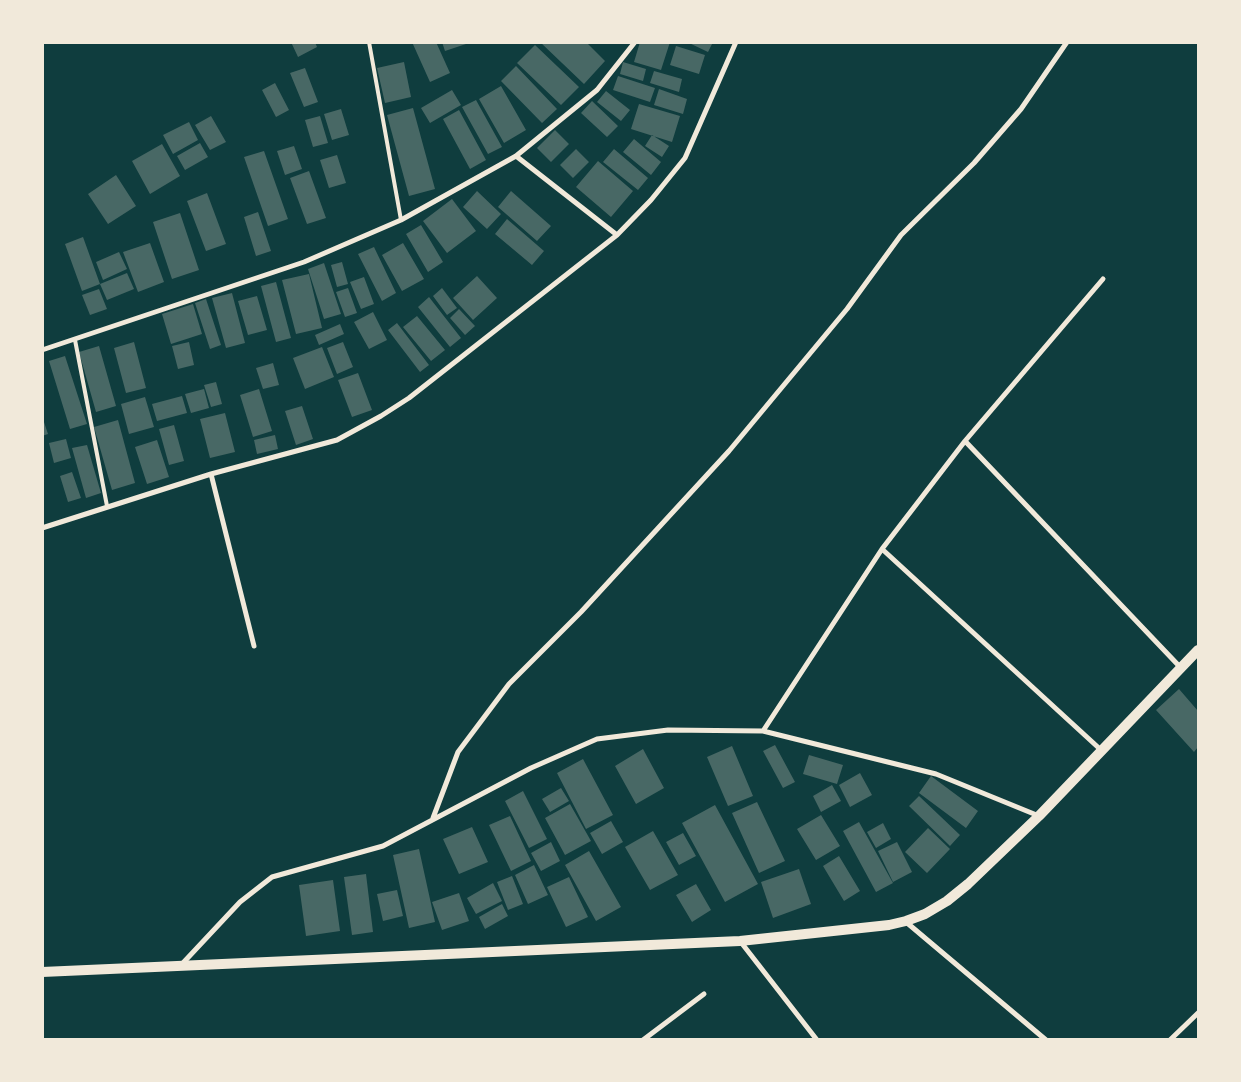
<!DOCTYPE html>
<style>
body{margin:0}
#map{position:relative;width:1241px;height:1082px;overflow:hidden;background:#0f3d3e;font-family:Montserrat,sans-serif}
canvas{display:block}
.frame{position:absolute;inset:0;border:44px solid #f1e9da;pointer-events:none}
</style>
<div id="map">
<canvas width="1241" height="1082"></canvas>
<div class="frame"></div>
</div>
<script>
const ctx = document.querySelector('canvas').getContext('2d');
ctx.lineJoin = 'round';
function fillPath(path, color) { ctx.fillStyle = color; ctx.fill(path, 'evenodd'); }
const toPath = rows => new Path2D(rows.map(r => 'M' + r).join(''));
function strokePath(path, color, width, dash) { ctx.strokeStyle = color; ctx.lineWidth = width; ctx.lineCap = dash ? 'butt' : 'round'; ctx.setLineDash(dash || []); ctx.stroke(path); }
fillPath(toPath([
 [291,42,315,42,317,47,298,57],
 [412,42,436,42,450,73,430,82],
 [442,42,469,42,469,43,445,51],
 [540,42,586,42,605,61,584,84],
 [640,42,670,42,661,70,634,62],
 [687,42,713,42,708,52],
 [535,45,579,87,561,105,517,63],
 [676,46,705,55,699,74,670,65],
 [404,62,411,97,385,103,377,68],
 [623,62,646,69,643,81,620,74],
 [516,66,557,109,542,123,501,81],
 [305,68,318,102,304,107,290,73],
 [654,71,682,79,679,92,650,83],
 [618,76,655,88,650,102,613,90],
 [275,83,289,110,276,117,262,90],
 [501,86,526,130,504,143,479,99],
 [659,89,687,99,683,114,654,105],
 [452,90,461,105,430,123,421,108],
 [606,91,630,110,621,121,597,102],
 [476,100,502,147,488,154,462,107],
 [592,101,618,126,607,137,581,113],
 [639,104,680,116,672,142,631,129],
 [413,108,435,189,409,196,387,115],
 [341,109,349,135,332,140,324,114],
 [459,110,486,160,470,169,443,119],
 [211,116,226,142,210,150,195,125],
 [320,116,328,143,313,147,305,120],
 [189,122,198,140,173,154,163,135],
 [555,130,569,144,551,162,537,148],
 [652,135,669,146,662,157,645,146],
 [634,139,661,162,651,175,623,152],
 [200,143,208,157,185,170,177,156],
 [162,144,180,176,150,194,132,161],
 [294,146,302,169,285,175,277,151],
 [576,149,589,162,573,178,560,165],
 [614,149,648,178,638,190,603,162],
 [264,151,288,219,268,226,244,157],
 [337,155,346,183,329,188,320,160],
 [598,161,633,191,611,217,576,187],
 [309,171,326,218,307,224,290,178],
 [116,175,136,206,108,224,88,194],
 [477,191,501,214,487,229,463,207],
 [511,191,551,226,537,241,498,207],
 [207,193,226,244,206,251,187,201],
 [452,199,476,231,447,253,423,221],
 [258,212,271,251,256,256,244,217],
 [180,213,199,270,172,279,153,222],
 [507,219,544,251,532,265,495,234],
 [421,225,443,262,428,272,406,234],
 [83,237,100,284,127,273,134,289,107,300,100,284,82,291,65,244],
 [150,243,164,282,138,292,123,252],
 [403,243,424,279,402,291,382,255],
 [374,247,396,293,382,301,358,254],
 [119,252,127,269,103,280,96,262],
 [342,262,348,284,337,287,331,265],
 [324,263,341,314,324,319,308,269],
 [309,274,322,328,296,334,282,280],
 [477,276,497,298,473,320,453,298],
 [364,277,374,304,361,309,350,282],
 [276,282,291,338,276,342,261,286],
 [348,288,357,313,345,317,336,292],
 [442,288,457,308,447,315,433,296],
 [99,289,107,309,90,315,82,295],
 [232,293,245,343,226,348,212,298],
 [257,296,267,330,248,335,238,301],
 [429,297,461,338,450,347,418,307],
 [206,299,221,345,210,349,195,303],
 [193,304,202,334,171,344,162,314],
 [459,309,475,326,465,335,450,318],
 [373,312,387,340,369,349,354,322],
 [417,316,445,350,431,361,403,327],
 [397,323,429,365,420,372,388,330],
 [340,324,344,334,319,345,315,335],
 [134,342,146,388,126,393,114,348],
 [189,342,194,365,178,369,172,346],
 [343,342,353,367,337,374,327,348],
 [99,346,116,406,96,412,79,352],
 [322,347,334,377,305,389,293,358],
 [65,356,87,424,70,429,49,361],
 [273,363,279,385,263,389,256,368],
 [358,373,372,410,352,417,338,380],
 [216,382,222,404,211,407,204,385],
 [204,389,209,408,191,413,185,394],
 [259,389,272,431,253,437,240,395],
 [182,396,187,413,157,421,152,404],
 [145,397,154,427,129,434,121,404],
 [302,406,313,439,296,445,285,411],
 [225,413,235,452,210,458,200,419],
 [43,419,48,434,42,436,42,420],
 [118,420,135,483,112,490,94,427],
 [174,425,184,461,169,465,159,429],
 [275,435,278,449,257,454,254,440],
 [66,439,71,458,54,463,49,443],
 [157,440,169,477,147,484,135,447],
 [87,445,101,493,86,498,72,448],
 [72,472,81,498,68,502,60,476],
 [1179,689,1198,711,1198,747,1194,752,1156,710],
 [775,745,795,782,783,788,763,751],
 [732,746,753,796,728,806,707,757],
 [643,749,664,788,636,804,615,766],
 [809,755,843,765,837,784,803,774],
 [583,759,613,815,586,829,557,773],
 [860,773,872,795,850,807,839,785],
 [931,776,978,811,966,828,919,793],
 [832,785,841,801,821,812,813,796],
 [561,788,569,801,550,812,542,799],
 [523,791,547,839,529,848,505,801],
 [919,796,960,835,950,846,909,806],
 [757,802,785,861,759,873,732,813],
 [570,804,591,841,565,855,545,818],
 [715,805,758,884,725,902,682,823],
 [821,815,840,846,816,860,797,829],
 [510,816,531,861,511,871,489,825],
 [611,821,623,842,602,854,590,833],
 [859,822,893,883,876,892,843,831],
 [883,823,891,839,876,848,867,832],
 [472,827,488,862,459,874,443,839],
 [928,828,950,849,927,873,905,852],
 [653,831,678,875,650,890,625,847],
 [683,833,696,856,679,865,666,842],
 [551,842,560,861,541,871,531,853],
 [897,842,912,872,893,882,878,851],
 [419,849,435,922,409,928,393,855],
 [589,851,621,907,596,921,565,865],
 [839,856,860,891,844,901,823,866],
 [534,865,548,895,528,904,515,875],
 [799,869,811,904,773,918,761,882],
 [366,874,373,932,352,935,344,877],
 [512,876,523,904,508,910,497,882],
 [569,877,588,917,566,927,547,887],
 [333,880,340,931,306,936,299,885],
 [493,883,502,901,476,914,467,898],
 [696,884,711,910,692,922,676,895],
 [397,890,403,916,383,921,377,894],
 [459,893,469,921,442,930,432,902],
 [502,904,508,916,485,929,479,917]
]), '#486865');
strokePath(toPath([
 [369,42,401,220],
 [75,340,107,506]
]), '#f1e9da', 4);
strokePath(toPath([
 [516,156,617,235],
 [42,350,304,262,401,220,516,156,597,90,635,42],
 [965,441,1181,668],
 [211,474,254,646],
 [42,528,211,474,337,440,381,416,409,398,617,235,651,200,685,158,736,42],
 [882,549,1101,750],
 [763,731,882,549,965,441,1103,279],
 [433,818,458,752,509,684,581,612,729,451,847,309,901,235,974,163,1021,109,1067,42],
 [906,922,1046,1040],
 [740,941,817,1040],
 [182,964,240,902,272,877,383,846,531,768,597,739,668,730,763,731,936,774,1039,816],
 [643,1040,704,994],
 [1170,1040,1198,1013]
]), '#f1e9da', 5);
strokePath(toPath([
 [42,972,740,941,889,925,906,921,925,914,947,901,968,884,1039,816,1198,650]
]), '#f1e9da', 10);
</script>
